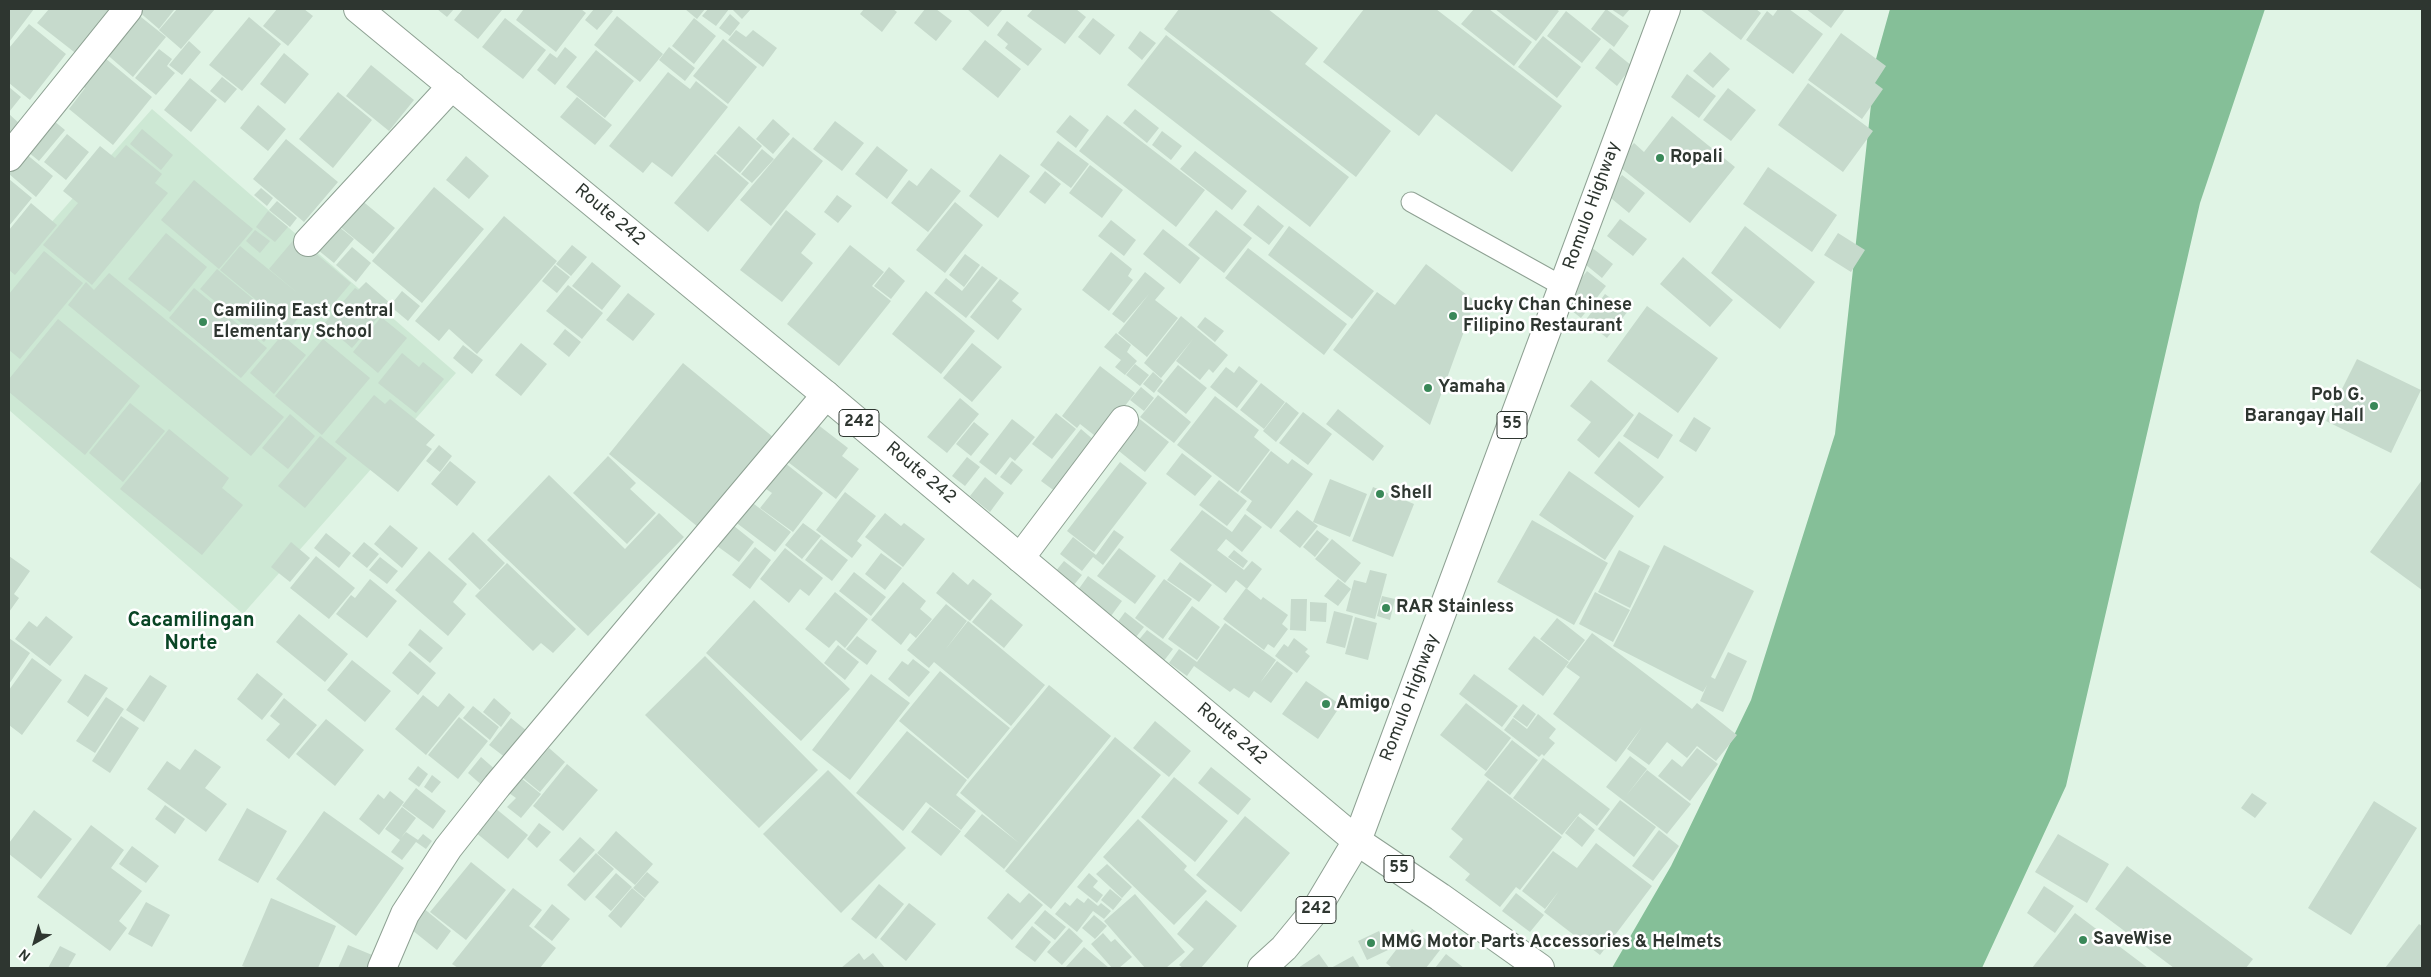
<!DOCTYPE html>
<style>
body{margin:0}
#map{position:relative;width:2431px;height:977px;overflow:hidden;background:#e0f4e5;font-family:Overpass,sans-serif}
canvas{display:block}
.frame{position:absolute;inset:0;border:10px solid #2e3630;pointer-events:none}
.north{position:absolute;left:10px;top:917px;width:50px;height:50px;-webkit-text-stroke:4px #fff;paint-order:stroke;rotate:218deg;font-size:14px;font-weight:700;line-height:20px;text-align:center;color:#2e3630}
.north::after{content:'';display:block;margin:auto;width:18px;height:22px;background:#2e3630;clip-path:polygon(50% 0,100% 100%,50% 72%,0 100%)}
</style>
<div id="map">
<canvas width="2431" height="977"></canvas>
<div class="frame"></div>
<div class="north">N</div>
</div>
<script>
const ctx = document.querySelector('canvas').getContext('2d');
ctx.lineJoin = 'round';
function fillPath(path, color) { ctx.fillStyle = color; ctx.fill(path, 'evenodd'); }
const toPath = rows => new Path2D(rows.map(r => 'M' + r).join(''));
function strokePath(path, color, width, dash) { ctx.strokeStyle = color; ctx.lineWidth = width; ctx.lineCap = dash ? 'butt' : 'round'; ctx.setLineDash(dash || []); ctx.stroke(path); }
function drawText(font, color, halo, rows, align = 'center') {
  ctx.font = font + ' Overpass,sans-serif'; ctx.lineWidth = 5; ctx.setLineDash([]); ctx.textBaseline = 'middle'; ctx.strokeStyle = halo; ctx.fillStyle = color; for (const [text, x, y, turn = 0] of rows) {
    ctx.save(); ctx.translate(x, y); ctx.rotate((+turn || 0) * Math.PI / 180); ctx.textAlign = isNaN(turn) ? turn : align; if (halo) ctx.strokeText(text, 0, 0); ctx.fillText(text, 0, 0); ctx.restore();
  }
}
fillPath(toPath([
 [152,109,456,373,243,614,9,410,9,270]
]), '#cde8d4');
fillPath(toPath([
 [1890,9,2265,9,2200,203,2066,786,1982,968,1612,968,1671,866,1751,700,1835,434,1876,59]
]), '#85bf98');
fillPath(toPath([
 [9,9,34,9,9,42],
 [49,9,115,9,78,55,37,23],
 [139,9,172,9,174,10,159,29,138,11],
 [177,9,215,9,181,49,159,30],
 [277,9,304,9,313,16,288,46,263,26],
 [437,9,454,9,447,17],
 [463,9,500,9,502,10,478,39,454,20],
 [524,9,581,9,586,13,556,52,516,20],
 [594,9,610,9,613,11,597,30,585,20],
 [685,9,705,9,697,19],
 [708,9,729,9,716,26,702,16],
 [732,9,751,9,742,19],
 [864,9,893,9,897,12,882,32,860,14],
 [925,9,936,9,952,21,936,41,914,23],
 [967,9,1003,9,988,27],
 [1033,9,1076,9,1086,17,1065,44,1027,16],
 [1179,9,1268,9,1318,48,1305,64,1391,131,1356,177,1164,29],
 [1364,9,1436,9,1562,106,1512,172,1436,114,1419,136,1323,62],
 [1474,9,1489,9,1532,42,1514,66,1461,24],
 [1495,9,1556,9,1559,11,1536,41],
 [1606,9,1629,26,1614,47,1591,29],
 [1611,9,1630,9,1623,17],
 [1700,9,1756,9,1761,13,1741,40],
 [1778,9,1789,9,1823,34,1793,74,1746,40,1767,11,1773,16],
 [1806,9,1845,9,1831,28],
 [1566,11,1601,39,1582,63,1547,36],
 [136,13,166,37,133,77,104,52],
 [730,14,740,23,730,36,719,28],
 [617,16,663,54,640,82,594,45],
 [249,17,281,44,242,91,209,65],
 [505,18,546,50,523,79,482,47],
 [694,18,716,36,694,64,672,46],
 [1093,18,1115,35,1100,55,1078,37],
 [1007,21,1042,49,1028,66,1005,48,1008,44,997,35],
 [29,24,66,54,30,100,9,83,9,48],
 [736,30,746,37,753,30,777,48,763,67,728,40],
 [1140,31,1156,43,1142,60,1128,48],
 [1841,33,1886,66,1875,83,1883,89,1862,119,1808,80],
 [1166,35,1349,177,1310,227,1127,85],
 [1543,36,1581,67,1557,98,1518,67],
 [723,39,757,67,728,104,693,76],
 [985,40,1021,69,998,98,962,69],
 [189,41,201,52,182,75,169,65],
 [565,47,577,57,555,85,537,70,550,53,557,58],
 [669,47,695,68,685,81,659,60],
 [1610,48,1632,66,1617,86,1595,68],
 [159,49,172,59,167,66,175,73,156,95,135,78],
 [596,50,634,81,605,118,566,87],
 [1710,52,1730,69,1713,88,1693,71],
 [99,53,152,97,113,145,69,109,85,88,76,81],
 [284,53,309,74,285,104,260,84],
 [371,65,414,100,389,131,346,96],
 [668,72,690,89,696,81,728,107,672,177,652,162,643,173,609,146],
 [1687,74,1716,96,1699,118,1671,97],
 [222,77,237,89,225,103,210,91],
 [190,78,217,100,191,132,164,110],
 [1808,83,1873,131,1843,172,1778,125],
 [9,87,21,97,9,112],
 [1728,88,1756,110,1731,141,1703,120],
 [338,92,372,120,333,168,299,139],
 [577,97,612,125,595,145,560,117],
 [258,105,286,129,268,151,240,128],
 [1135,109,1159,128,1147,143,1123,123],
 [9,114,20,124,9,139],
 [1070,115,1089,130,1076,148,1056,132],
 [1107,115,1205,190,1176,227,1079,151],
 [48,116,65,130,39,161,22,147],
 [1672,116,1735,167,1690,223,1616,164,1634,143,1644,152],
 [773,119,790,134,773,154,756,139],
 [835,121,864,143,842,171,813,149],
 [739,126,762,146,740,173,716,153],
 [142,129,173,155,161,170,130,144],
 [1162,131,1182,146,1171,160,1152,145],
 [67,134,89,152,66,180,44,162],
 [793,137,823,161,771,226,740,200],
 [286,139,338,182,304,222,253,179],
 [1058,141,1089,164,1071,188,1040,165],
 [126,145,162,174,155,183,168,193,92,285,43,245,78,203,63,191,100,146,115,158],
 [877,146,908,170,887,199,855,174],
 [20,149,53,176,36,197,9,174,9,163],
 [762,149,774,159,752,183,741,174],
 [1195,151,1247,191,1232,210,1180,169],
 [715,154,749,183,708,232,674,203],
 [1000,154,1030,176,998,218,969,196],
 [466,156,489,176,469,199,446,180],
 [1090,165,1123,190,1102,218,1069,193],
 [1768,167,1837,215,1812,252,1743,204],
 [931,168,961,191,928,232,891,203,909,180,917,186],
 [1045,171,1061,184,1045,204,1029,192],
 [1622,175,1645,193,1629,213,1606,194],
 [9,179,32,198,9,226],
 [194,180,253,229,219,269,161,220],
 [434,187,484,229,422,303,372,261],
 [261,188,273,198,267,206,254,195],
 [837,195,852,206,838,223,824,212],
 [360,199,395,228,373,254,338,225],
 [277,201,297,218,290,227,269,210],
 [955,202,983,225,945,273,916,250],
 [31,203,57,225,15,275,9,270,9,230],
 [1258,205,1284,226,1269,245,1243,225],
 [786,210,816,234,801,253,813,263,782,302,740,270],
 [1216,210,1252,238,1224,273,1188,245],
 [268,211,288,227,275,242,256,227],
 [504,216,557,261,477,354,449,329,439,341,415,321],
 [1620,219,1647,239,1633,256,1607,236],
 [1111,220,1136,240,1124,256,1098,236],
 [338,226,354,239,334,263,318,250],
 [1289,226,1374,291,1352,319,1268,255],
 [1745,226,1815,282,1780,329,1711,273],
 [1163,229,1200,258,1180,284,1143,254],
 [255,230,270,241,260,253,246,241],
 [166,233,207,267,170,312,128,279],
 [1838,233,1865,250,1851,272,1824,255],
 [296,237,351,283,324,315,310,304,290,328,220,270,240,246,300,295,269,269],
 [572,245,587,257,571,276,556,264],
 [850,245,884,272,872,286,891,301,839,366,787,324],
 [352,247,371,263,356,282,336,265],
 [1591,247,1613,264,1602,278,1580,260],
 [1248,248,1347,324,1324,355,1225,278],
 [44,251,83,283,20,359,9,350,9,294],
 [1111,252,1132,269,1128,276,1133,280,1109,311,1082,290],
 [965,254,980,265,964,287,949,275],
 [1683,257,1733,300,1710,327,1660,284],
 [592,262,621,286,602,310,572,286],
 [1426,264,1475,301,1430,425,1333,350,1377,292,1395,305],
 [555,265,570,277,557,293,542,281],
 [982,266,998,278,966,318,934,293,946,278,962,291],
 [889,267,905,281,891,299,874,286],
 [217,269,281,322,264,342,200,289],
 [1587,271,1606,286,1581,318,1562,303],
 [1145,272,1165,288,1155,300,1178,318,1147,357,1118,333,1149,294,1124,323,1112,314],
 [109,273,284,417,251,456,68,305,86,282,94,290],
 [1000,279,1019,293,1012,301,1022,309,998,340,970,317],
 [366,282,390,303,352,348,324,324,355,288,358,290],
 [568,285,603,313,582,339,546,311],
 [194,288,267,348,241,378,169,318],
 [402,291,420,306,408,321,390,306],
 [926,291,975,331,941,374,892,334],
 [628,293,655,314,633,341,606,320],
 [1605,294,1628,311,1607,338,1585,321],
 [1647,306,1718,358,1678,413,1607,361],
 [1181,316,1228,355,1213,373,1209,369,1200,380,1176,361,1193,339,1161,378,1144,363],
 [381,317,407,338,378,373,353,352],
 [1205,317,1224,331,1215,342,1197,327],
 [58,319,140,386,85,455,9,392,9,379],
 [565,329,581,342,569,357,553,344],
 [1116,333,1131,345,1127,352,1137,361,1125,375,1115,367,1121,360,1104,347],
 [282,335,306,355,274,394,250,373],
 [323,339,370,378,322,435,275,396],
 [521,343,547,364,521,396,495,375],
 [972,343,1002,367,972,402,943,378],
 [463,345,483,360,472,374,453,358],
 [402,353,419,367,423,362,444,379,416,413,378,383],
 [2357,359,2421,390,2391,453,2326,421],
 [683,363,773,437,698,527,609,454],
 [1135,364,1149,375,1140,386,1126,375],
 [1178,365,1207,388,1186,414,1157,391],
 [1100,366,1135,393,1099,439,1080,424,1077,428,1062,416],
 [1239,366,1258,381,1237,408,1210,387,1226,367,1234,373],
 [1153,372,1163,381,1154,393,1143,384],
 [1591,380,1634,415,1599,458,1577,440,1591,422,1570,406],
 [1261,383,1285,402,1264,429,1240,410],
 [1141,387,1154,398,1144,411,1130,400],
 [374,395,385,404,390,399,435,435,426,445,432,449,398,492,335,442],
 [1158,395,1191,422,1174,443,1140,417],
 [1215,396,1259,430,1254,437,1270,450,1238,492,1177,445],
 [960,398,979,414,947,453,927,437],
 [1286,402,1299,413,1276,442,1263,431],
 [130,403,165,431,123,482,89,453],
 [1338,409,1384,446,1373,461,1326,424],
 [1303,412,1332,434,1308,465,1279,443],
 [1639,412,1673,435,1658,459,1623,436],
 [1056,413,1076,429,1052,459,1032,444],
 [290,414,315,436,288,469,262,448],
 [1137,417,1169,442,1145,472,1114,447],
 [1694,417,1711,428,1696,452,1679,441],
 [1012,419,1035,437,1015,461,1010,457,996,475,979,462],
 [974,422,989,434,971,456,956,444],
 [817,424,848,448,842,456,859,469,836,499,788,462],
 [169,429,229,478,222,488,243,505,202,555,120,489],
 [1081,429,1095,441,1056,492,1041,481],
 [320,436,347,458,305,508,278,486],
 [1619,441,1664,477,1639,508,1594,473],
 [439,445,452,456,440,472,426,461],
 [1271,451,1288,464,1292,459,1313,474,1271,529,1246,510,1252,501,1240,492],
 [1182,453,1212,476,1195,496,1166,474],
 [608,456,636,483,630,489,656,513,627,544,573,493],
 [967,457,980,467,965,486,952,476],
 [780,459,823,493,793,532,760,508,772,493,760,485],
 [450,461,476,482,457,506,431,484],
 [1012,461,1023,470,1011,485,1000,477],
 [1120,462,1147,483,1094,552,1067,531],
 [1569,471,1634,516,1605,560,1539,515],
 [549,475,625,549,659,513,684,537,588,636,487,540],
 [985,477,1004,493,990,512,970,496],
 [1330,479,1367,494,1350,537,1313,522],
 [1219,480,1247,501,1227,526,1199,505],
 [2422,480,2422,590,2370,552],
 [1373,487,1414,504,1393,557,1352,541],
 [845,492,876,516,857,541,862,545,852,558,816,530],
 [750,501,791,532,775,552,734,521],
 [1202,510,1232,532,1245,514,1262,527,1242,552,1226,539,1217,550,1244,570,1252,561,1262,569,1247,589,1236,580,1226,593,1170,550],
 [1297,510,1318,526,1300,548,1279,531],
 [885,513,901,526,904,523,925,539,903,567,865,537],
 [1532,520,1608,563,1574,625,1497,582],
 [729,522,754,542,739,562,713,543],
 [803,523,821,536,802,559,785,545],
 [390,525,418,548,402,568,374,544],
 [1114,530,1124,537,1103,565,1093,557,1082,571,1060,554,1073,537,1096,555],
 [1317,530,1329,539,1315,557,1303,547],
 [473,532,505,563,480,590,448,559],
 [326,533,351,553,339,568,314,548],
 [821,539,848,560,832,581,805,560],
 [1332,539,1361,563,1345,583,1315,559],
 [291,542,310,558,290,582,271,567],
 [364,542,379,554,367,568,352,556],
 [1664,545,1754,591,1711,677,1715,679,1728,652,1747,661,1723,712,1700,701,1707,685,1703,692,1613,646],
 [755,547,771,560,750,589,732,575],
 [785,548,823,578,809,596,800,589,789,603,760,579],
 [1119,548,1156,576,1135,604,1097,576],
 [1234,550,1248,561,1243,568,1228,557],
 [1619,550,1650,566,1630,608,1598,592],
 [429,551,467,584,453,602,466,614,448,636,395,590],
 [881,553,902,568,885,590,865,574],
 [9,556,30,571,14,594,19,598,9,612],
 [316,556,355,588,329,619,290,588],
 [380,557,398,571,387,584,369,570],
 [1064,561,1082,575,1073,586,1055,572],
 [1180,562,1212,585,1199,602,1167,580],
 [507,563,576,629,553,653,541,643,533,651,475,596],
 [1370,570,1387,574,1375,619,1346,611,1354,580,1366,583],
 [854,572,886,597,871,616,839,591],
 [953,572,968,585,973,579,992,594,970,621,936,593],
 [1088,576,1122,601,1111,616,1078,590],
 [370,579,397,601,367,638,336,614,351,595,355,598],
 [1164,579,1192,599,1163,639,1135,618],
 [1338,579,1351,589,1338,606,1324,596],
 [903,582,926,601,920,609,932,619,916,638,910,633,901,645,871,620],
 [1246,588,1261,600,1263,597,1288,615,1282,624,1288,629,1274,648,1268,644,1264,650,1223,619],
 [835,592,868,619,845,648,836,640,829,648,805,629],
 [1595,592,1630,610,1613,642,1579,624],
 [1382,596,1395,599,1390,620,1377,616],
 [991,599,1023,625,1004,648,972,622],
 [1291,599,1307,599,1306,631,1290,630],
 [754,600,850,689,801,741,706,653],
 [1310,602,1327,603,1326,622,1310,621],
 [946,604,967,621,945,650,968,621,1045,685,1011,726,934,662,929,668,907,650],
 [1192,606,1220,627,1197,660,1168,639],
 [1334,611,1353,616,1345,648,1326,643],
 [1125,612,1144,627,1136,637,1117,623],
 [299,614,348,654,325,682,276,642],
 [46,616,73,637,50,666,15,639,29,621,37,627],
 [1355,617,1377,623,1368,660,1345,654],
 [1557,618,1585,640,1569,661,1540,639],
 [1225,623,1276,660,1260,683,1277,661,1293,673,1271,703,1254,691,1249,698,1234,688,1230,692,1194,666,1187,676,1169,663,1179,649,1197,662],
 [420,629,443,648,430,663,408,645],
 [1147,630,1173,649,1163,662,1137,642],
 [1592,633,1692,709,1697,703,1737,735,1716,761,1697,746,1687,758,1667,742,1649,765,1627,749,1642,727,1616,762,1553,714,1580,677,1566,667],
 [857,636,877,651,867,665,846,649],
 [1534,636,1569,662,1543,696,1508,669],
 [9,638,30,653,9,684],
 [1294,638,1308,649,1305,652,1310,656,1297,673,1275,656,1284,644,1288,647],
 [838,645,859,662,845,680,824,663],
 [410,651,436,673,418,695,392,673],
 [705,656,818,770,759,828,645,715],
 [32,658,62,680,22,735,9,725,9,690],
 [913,659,930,672,909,697,888,679,902,661,908,665],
 [352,660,391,691,365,722,327,690],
 [940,671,1010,728,968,779,899,721],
 [257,673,283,694,262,720,237,699],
 [85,674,108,688,88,717,67,702],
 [871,674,910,703,850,780,812,750],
 [1474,674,1518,706,1502,727,1459,694],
 [150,675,167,686,144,722,126,710],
 [1306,681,1341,705,1318,739,1282,714],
 [1049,685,1111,736,1004,869,964,836,982,814,1019,843,960,793],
 [449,693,465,707,426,755,395,729,423,695,438,707],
 [106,697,124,709,95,753,76,741],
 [284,698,317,725,289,759,266,740,280,724,270,716],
 [494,698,511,713,501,727,483,712],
 [1466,703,1511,738,1486,771,1440,735],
 [1523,704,1536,714,1527,727,1513,717],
 [473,706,499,727,490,740,463,718],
 [1538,714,1556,729,1549,738,1555,743,1544,756,1542,754,1539,757,1504,730,1513,718,1527,729],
 [121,716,139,728,110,773,92,761],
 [459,717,488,741,458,779,428,755],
 [511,718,527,731,506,758,489,745],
 [326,719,364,750,335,786,296,754],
 [1155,721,1191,751,1169,777,1133,748],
 [907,731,967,780,956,795,976,811,961,830,926,802,903,831,856,793],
 [1115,737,1161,775,1051,909,1005,871],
 [1512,740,1538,760,1510,795,1484,775],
 [549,748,565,762,540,792,523,778],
 [1697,748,1718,764,1690,801,1658,776,1672,759,1682,767],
 [195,749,221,767,205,788,227,804,206,832,147,789,167,761,180,770],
 [1630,756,1647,769,1626,796,1647,770,1691,804,1667,834,1606,787],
 [481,757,497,771,484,787,468,773],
 [1543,758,1610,809,1597,826,1580,813,1562,835,1513,798],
 [567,764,598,790,563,831,533,806],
 [418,766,428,774,419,787,408,779],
 [1211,767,1251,799,1238,815,1198,783],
 [828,770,906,848,841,913,763,834],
 [432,775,441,782,432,793,424,787],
 [1174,777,1228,821,1195,862,1141,817],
 [521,778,541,794,521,818,507,807,516,798,509,793],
 [1488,780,1562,837,1520,890,1516,887,1500,907,1465,880,1470,874,1449,857,1463,839,1451,829],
 [416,788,446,811,433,829,402,806],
 [390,791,404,802,379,835,359,819,378,794,384,799],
 [2252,793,2267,803,2255,818,2241,808],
 [1620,800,1656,827,1634,857,1598,829],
 [2374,801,2417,828,2351,935,2308,908],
 [489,803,528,835,508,859,469,827],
 [165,805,185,819,175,834,155,819],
 [402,807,416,818,401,838,406,832,418,840,423,834,432,841,426,849,416,842,402,860,391,852,400,840,385,829],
 [930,807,961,831,941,856,911,832],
 [247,808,287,831,258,883,218,860],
 [34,810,72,839,41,879,9,854,9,843],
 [324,811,404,868,356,936,276,879],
 [1245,816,1290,853,1241,912,1196,875],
 [1578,816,1595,830,1582,847,1565,833],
 [1138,819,1187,866,1184,870,1207,891,1174,925,1103,857],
 [539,823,551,832,537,848,527,839],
 [91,825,124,850,111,868,142,891,119,921,127,928,110,951,37,897],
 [1659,830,1679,846,1653,881,1632,866],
 [616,831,653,864,635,885,597,853],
 [2058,834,2109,864,2087,903,2035,872],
 [580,837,595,850,574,873,559,860],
 [1596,843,1652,886,1600,955,1544,912,1559,891,1545,909,1522,891,1553,851,1577,868],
 [132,846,159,866,146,883,119,864],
 [596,853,614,869,585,901,567,885],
 [471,862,506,890,466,940,430,912],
 [1107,864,1132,887,1122,898,1096,874],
 [2127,866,2253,959,2246,968,2174,968,2095,909],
 [647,872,659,882,645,898,633,888],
 [616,873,632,887,611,911,595,897],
 [1089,873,1098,881,1093,887,1103,895,1097,903,1077,887],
 [879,884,904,904,876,939,851,919],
 [2044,886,2074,906,2055,933,2027,913],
 [513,888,542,910,529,926,556,948,540,968,458,968,452,964],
 [632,888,645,899,621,928,608,916],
 [1110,889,1122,899,1113,910,1101,900],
 [1008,893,1020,903,1029,893,1043,905,1012,940,987,918],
 [1516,893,1544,915,1530,932,1502,911],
 [1135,894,1185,952,1166,968,1145,968,1104,921],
 [271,898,336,926,318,968,248,968,242,966],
 [1077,898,1084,903,1088,898,1098,906,1101,903,1111,911,1104,919,1093,911,1077,932,1055,914,1065,902,1070,906],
 [1206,900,1237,926,1201,968,1183,968,1179,965,1194,949,1177,934],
 [146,902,170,915,152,947,128,934],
 [909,903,936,924,906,961,880,939],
 [552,904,570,919,552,941,534,927],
 [422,907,451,931,437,950,407,926],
 [1045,910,1066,927,1055,940,1034,923],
 [2075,913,2148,968,2032,968],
 [1094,915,1107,926,1095,939,1082,928],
 [2419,924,2422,926,2422,968,2385,968],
 [1032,926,1051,942,1035,962,1015,947],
 [1069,928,1083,941,1062,965,1047,952],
 [1412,929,1440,950,1426,968,1392,968,1386,963],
 [1379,931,1388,950,1367,960,1358,941],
 [1103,933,1111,942,1115,939,1132,957,1119,968,1112,968,1091,944],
 [348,945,377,957,372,968,338,968],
 [60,946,76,954,68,968,48,968],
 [1084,947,1109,968,1065,968],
 [859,953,864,960,873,953,885,968,841,968],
 [1319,954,1329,968,1298,968],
 [1446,954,1464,968,1435,968],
 [1353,956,1360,968,1331,968]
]), '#c6dacc');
const service = toPath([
 [1411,202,1564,287]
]);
const minor = toPath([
 [9,157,128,9],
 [308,242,452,86],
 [1020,558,1124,420],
 [382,968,405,914,448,848,497,786,826,395]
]);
const primary = toPath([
 [358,9,826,395,1357,841,1317,908,1284,948,1262,968]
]);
const trunk = toPath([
 [1540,968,1440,897,1357,841,1666,9]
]);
strokePath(service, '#8ea193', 21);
strokePath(minor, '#8ea193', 30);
strokePath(primary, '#8ea193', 30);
strokePath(trunk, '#8ea193', 30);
strokePath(service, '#fff', 19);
strokePath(minor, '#fff', 28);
strokePath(primary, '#fff', 28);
strokePath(trunk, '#fff', 28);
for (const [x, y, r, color] of [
 [1660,158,5,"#398858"],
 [1453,316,5,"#398858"],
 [203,322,5,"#398858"],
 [1428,388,5,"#398858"],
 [2374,406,5,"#398858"],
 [1380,494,5,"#398858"],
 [1386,608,5,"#398858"],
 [1326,704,5,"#398858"],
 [2083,940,5,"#398858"],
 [1371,943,5,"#398858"]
]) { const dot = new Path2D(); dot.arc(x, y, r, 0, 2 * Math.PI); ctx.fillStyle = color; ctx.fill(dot); strokePath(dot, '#fff', 2); }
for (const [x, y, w] of [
 [859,423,40],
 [1512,425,30],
 [1399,869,30],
 [1316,910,40]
]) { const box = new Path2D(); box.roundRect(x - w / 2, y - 13.5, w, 27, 4); ctx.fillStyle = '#fff'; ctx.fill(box); strokePath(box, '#2e3630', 1); }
drawText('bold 16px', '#2e3630', null, [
 ["242",859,423],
 ["55",1512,425],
 ["55",1399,869],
 ["242",1316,910]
]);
drawText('bold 18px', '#2e3630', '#fff', [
 ["Ropali",1670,158],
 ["Lucky Chan Chinese",1463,306],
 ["Filipino Restaurant",1463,327],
 ["Camiling East Central",213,312],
 ["Elementary School",213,333],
 ["Yamaha",1438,388],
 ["Pob G.",2364,396,"right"],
 ["Barangay Hall",2364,417,"right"],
 ["Shell",1390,494],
 ["RAR Stainless",1396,608],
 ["Amigo",1336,704],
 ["SaveWise",2093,940],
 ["MMG Motor Parts Accessories & Helmets",1381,943]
], 'left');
drawText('18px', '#2e3630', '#fff', [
 ["Romulo Highway",1593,206,-70],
 ["Route 242",609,216,40],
 ["Route 242",920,474,40],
 ["Romulo Highway",1411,698,-69],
 ["Route 242",1231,735,40]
]);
drawText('bold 20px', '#094525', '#fff', [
 ["Cacamilingan",191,622],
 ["Norte",191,645]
]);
</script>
